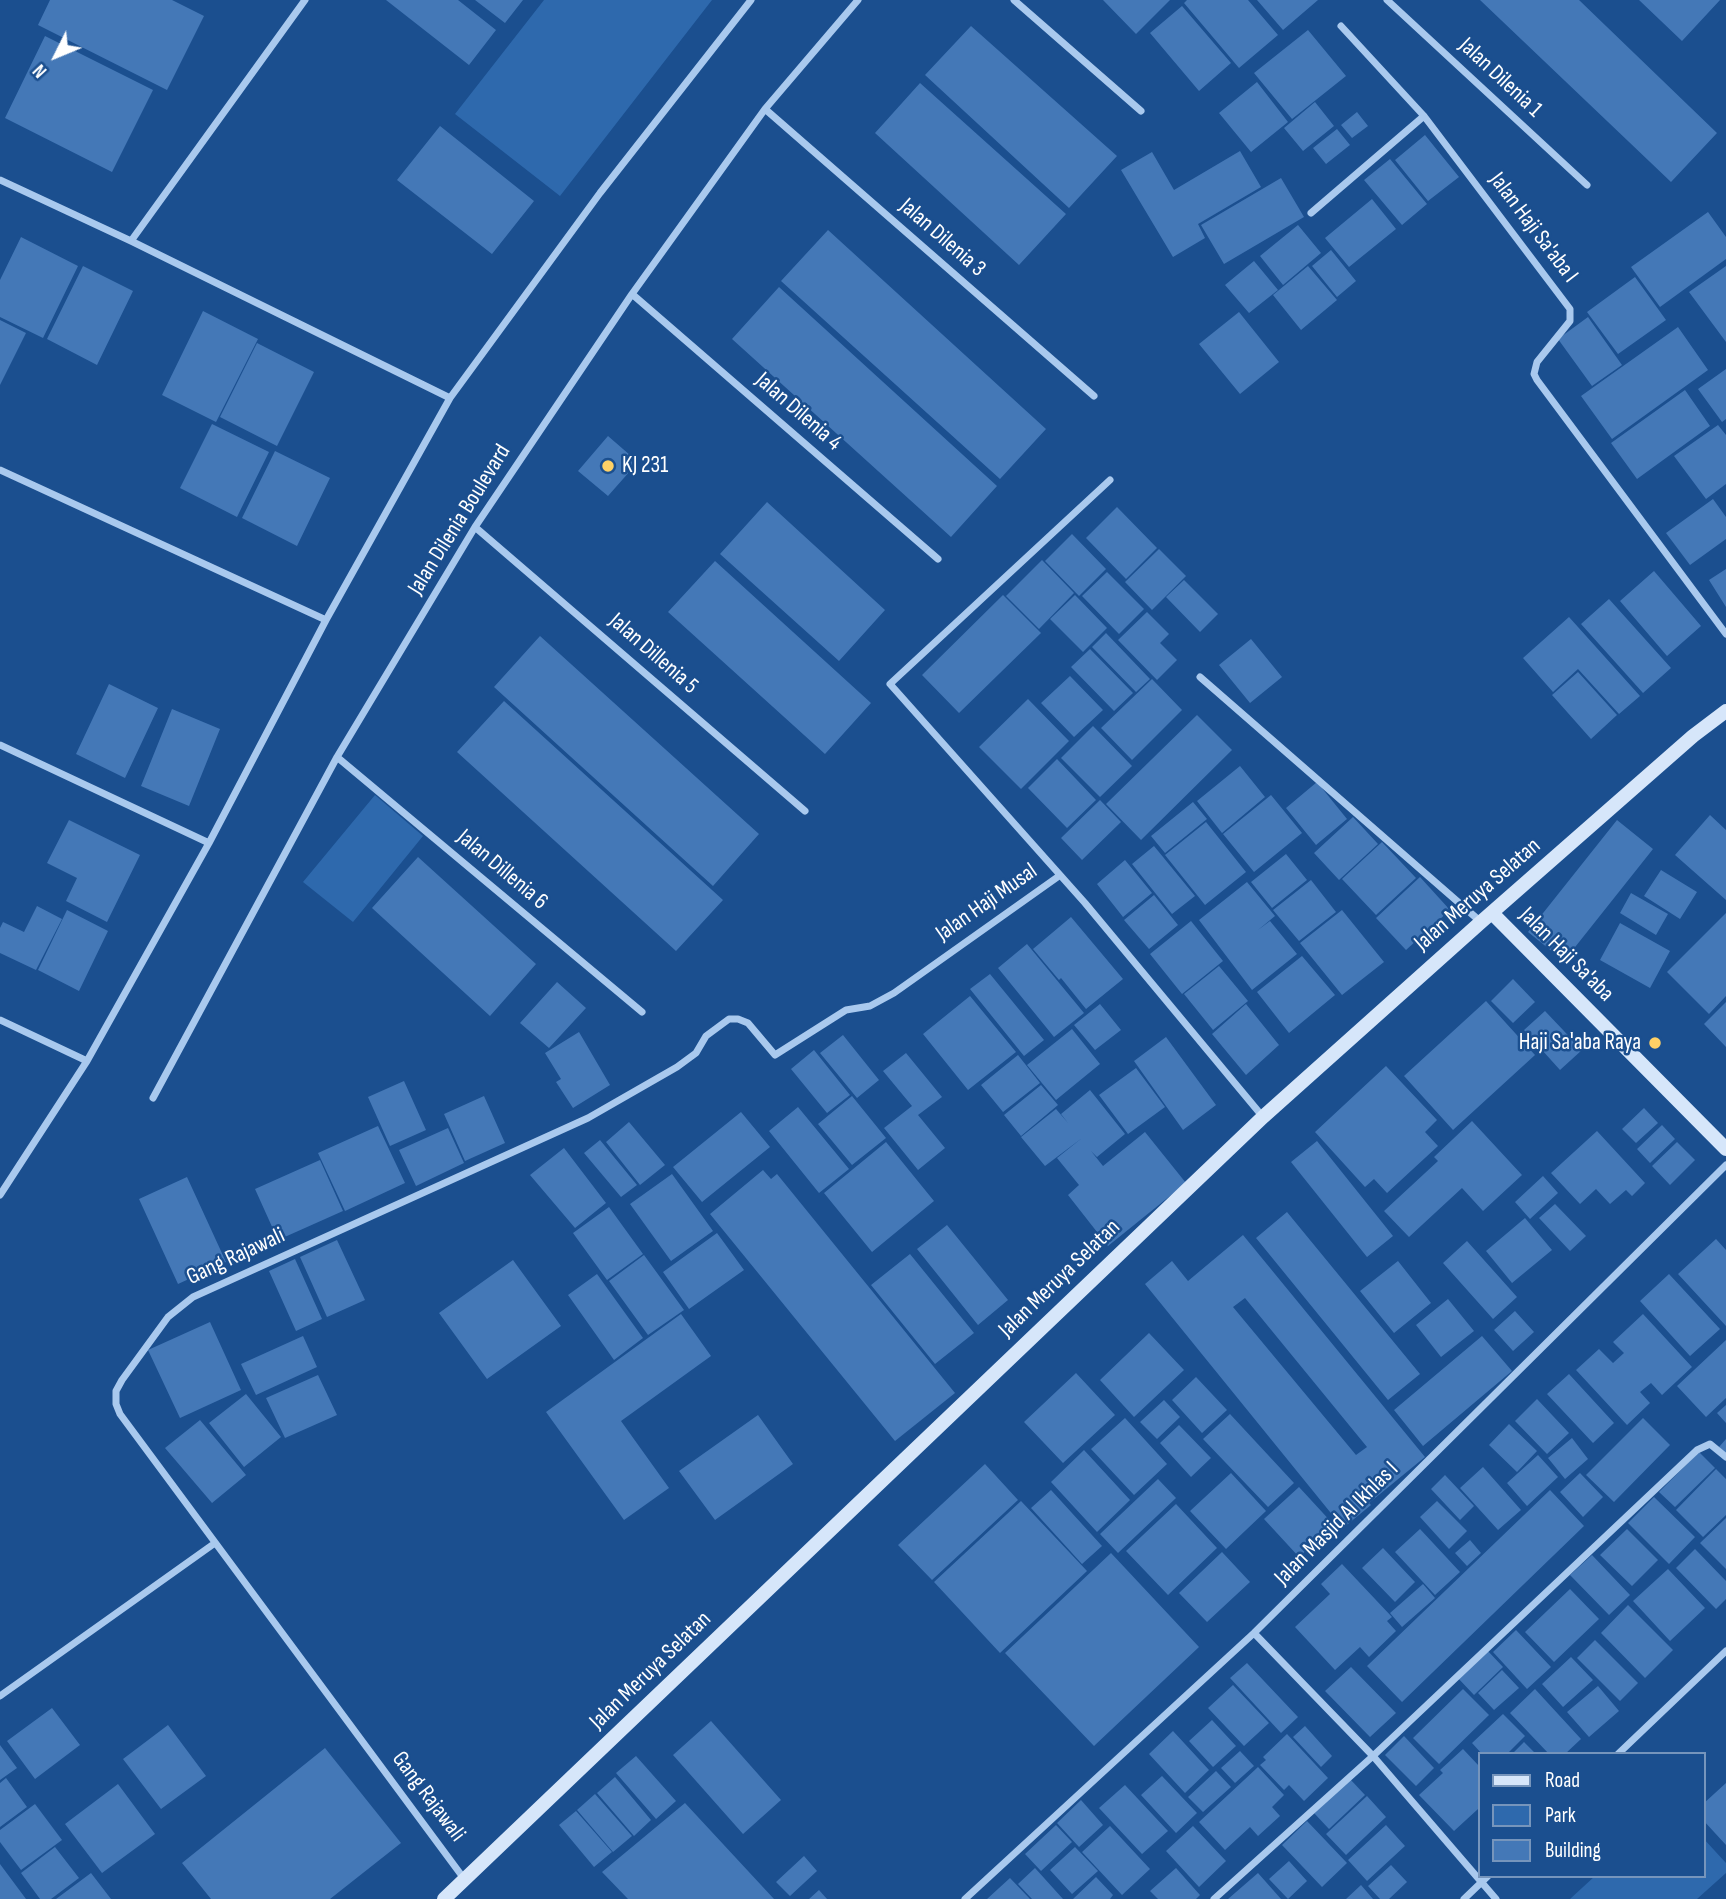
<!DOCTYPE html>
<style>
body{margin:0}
#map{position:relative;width:1726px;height:1899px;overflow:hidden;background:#1b4f8f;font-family:"Sofia Sans Condensed",sans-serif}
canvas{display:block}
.legend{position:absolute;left:1478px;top:1752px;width:228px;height:126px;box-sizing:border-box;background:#1b4f8f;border:2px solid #7695bc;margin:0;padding:9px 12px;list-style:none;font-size:21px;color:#fff}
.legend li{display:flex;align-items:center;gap:14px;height:35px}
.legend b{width:35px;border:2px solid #7695bc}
.north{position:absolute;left:21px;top:21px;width:70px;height:70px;-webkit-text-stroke:5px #1b4f8f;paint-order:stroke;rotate:227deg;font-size:19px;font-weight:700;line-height:28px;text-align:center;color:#fff}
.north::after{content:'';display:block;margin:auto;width:24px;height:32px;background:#fff;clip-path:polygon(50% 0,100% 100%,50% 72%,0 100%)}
</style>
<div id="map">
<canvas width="1726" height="1899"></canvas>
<ul class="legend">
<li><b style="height:9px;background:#d6e6fa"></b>Road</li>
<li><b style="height:19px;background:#2e69ad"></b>Park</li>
<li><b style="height:19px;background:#4478b7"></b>Building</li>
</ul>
<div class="north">N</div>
</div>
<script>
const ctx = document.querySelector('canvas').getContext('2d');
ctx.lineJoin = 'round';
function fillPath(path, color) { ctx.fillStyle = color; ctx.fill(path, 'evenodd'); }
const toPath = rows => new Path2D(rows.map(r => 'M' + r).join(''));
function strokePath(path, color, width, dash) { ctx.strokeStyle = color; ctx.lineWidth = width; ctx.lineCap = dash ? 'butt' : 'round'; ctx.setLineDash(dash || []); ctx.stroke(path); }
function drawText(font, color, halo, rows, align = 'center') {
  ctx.font = font + ' "Sofia Sans Condensed",sans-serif'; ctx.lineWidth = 5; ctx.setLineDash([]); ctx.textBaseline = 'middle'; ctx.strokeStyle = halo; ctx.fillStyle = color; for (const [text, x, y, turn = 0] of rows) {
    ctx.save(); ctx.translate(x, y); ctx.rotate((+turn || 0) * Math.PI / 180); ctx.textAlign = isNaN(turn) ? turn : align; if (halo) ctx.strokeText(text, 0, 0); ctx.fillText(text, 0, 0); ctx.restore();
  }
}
fillPath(toPath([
 [544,0,712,0,560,196,455,114],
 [375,795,423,836,353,922,303,882],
 [1703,1838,1726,1863,1726,1873,1697,1899,1570,1899,1595,1876,1703,1876]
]), '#2e69ad');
fillPath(toPath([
 [50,0,172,0,204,16,167,90,38,25],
 [386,0,458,0,496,30,469,65],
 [475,0,523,0,505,23],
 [1103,0,1170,0,1136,34],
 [1187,0,1248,0,1278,35,1239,68,1184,3],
 [1257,0,1318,0,1283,30],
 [1480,0,1579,0,1717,133,1671,182],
 [1639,0,1720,0,1682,41],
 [1182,6,1231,63,1199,91,1150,33],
 [971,26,1117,156,1069,208,925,75],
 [1308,30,1346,76,1292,119,1254,73],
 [45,36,153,90,112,172,5,118],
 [1257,82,1288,122,1251,152,1219,113],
 [920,83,1066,214,1019,265,875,133],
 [1315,102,1334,126,1303,151,1284,128],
 [1357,112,1368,126,1352,138,1341,125],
 [440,126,534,201,492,254,397,180],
 [1337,129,1350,145,1326,164,1313,148],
 [1425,135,1459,177,1428,201,1395,160],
 [1240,151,1261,187,1198,224,1205,238,1173,257,1121,170,1152,152,1174,190],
 [1390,159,1427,204,1402,225,1364,180],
 [1281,178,1304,217,1224,264,1201,225],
 [1372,199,1396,229,1349,267,1325,238],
 [1708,212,1726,237,1726,259,1660,307,1631,267],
 [1298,225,1321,253,1283,285,1260,256],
 [828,230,1046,429,1000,479,781,281],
 [21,237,78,266,43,338,0,317,0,280],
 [1331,250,1356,281,1337,297,1312,266],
 [1254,261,1278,290,1249,313,1225,285],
 [83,266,133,291,97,365,47,339],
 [1308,266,1337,300,1301,330,1273,295],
 [1726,266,1726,342,1689,292],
 [1635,277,1666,320,1618,354,1587,312],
 [779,287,997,486,951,537,732,339],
 [203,311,258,339,216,422,162,395],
 [1239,312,1279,362,1240,394,1199,344],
 [1588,317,1622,365,1592,386,1558,339],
 [0,320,26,333,0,385],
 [1678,327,1708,370,1612,439,1581,396],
 [257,343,314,372,277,446,220,417],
 [1726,369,1726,419,1722,422,1698,389],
 [1685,390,1710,426,1637,479,1611,443],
 [212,424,269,452,237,517,180,488],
 [1718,425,1726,435,1726,484,1706,499,1674,456],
 [608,436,638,462,608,496,578,471],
 [275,451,330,478,297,546,242,518],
 [1713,499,1726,517,1726,539,1690,565,1666,533],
 [767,502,885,610,839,661,720,554],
 [1117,507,1157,548,1126,579,1086,538],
 [1072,534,1106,569,1079,596,1045,561],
 [1159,549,1186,576,1152,610,1125,582],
 [1042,560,1074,593,1039,629,1006,596],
 [715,561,871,703,825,754,668,612],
 [1726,569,1726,607,1709,580],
 [1654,571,1701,626,1667,656,1620,601],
 [1107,572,1144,609,1119,634,1082,596],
 [1184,580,1218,614,1200,632,1166,597],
 [1003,595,1041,633,959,713,922,675],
 [1075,595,1107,628,1083,652,1050,619],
 [1609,599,1671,668,1643,693,1581,624],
 [1147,612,1169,634,1160,643,1177,660,1157,680,1118,640],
 [1569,617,1640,696,1619,714,1578,669,1553,692,1523,658],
 [1106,633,1150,679,1136,692,1092,647],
 [540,636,759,834,713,886,494,687],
 [1251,639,1282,677,1250,703,1219,665],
 [1090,649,1133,693,1114,711,1071,667],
 [1578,672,1617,715,1591,739,1552,695],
 [1070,676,1103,710,1074,737,1041,703],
 [1152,679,1182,710,1132,760,1101,728],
 [109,684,158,708,125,778,76,754],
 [1028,699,1069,741,1021,789,979,747],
 [504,701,723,900,676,951,457,752],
 [172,709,220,729,189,806,141,786],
 [1197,715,1232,750,1141,840,1106,804],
 [1093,726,1132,766,1100,797,1061,758],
 [1057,759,1096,800,1067,828,1028,788],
 [1240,766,1265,797,1222,833,1197,801],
 [1317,782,1347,819,1316,845,1286,808],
 [1271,795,1302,833,1254,872,1223,834],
 [1100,800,1121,822,1082,860,1061,838],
 [1193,802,1207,819,1165,853,1151,836],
 [1710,815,1726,830,1726,900,1675,855],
 [1353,817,1378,844,1339,880,1314,853],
 [69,820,140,855,107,922,66,901,77,878,47,863],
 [1617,820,1653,849,1564,961,1528,932],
 [1206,822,1246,872,1205,905,1165,855],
 [1382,842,1416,878,1376,915,1342,879],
 [1154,846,1195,896,1172,914,1132,864],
 [1286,854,1307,880,1272,908,1251,882],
 [418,857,536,964,490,1016,372,908],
 [1125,860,1152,893,1123,917,1097,884],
 [1661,870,1697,892,1680,919,1644,896],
 [1420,877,1450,910,1406,950,1376,918],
 [1311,880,1336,912,1299,941,1273,910],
 [1247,882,1275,916,1258,930,1270,921,1297,954,1252,990,1199,920],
 [1631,893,1668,914,1656,935,1620,913],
 [1154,895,1178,925,1149,949,1124,920],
 [37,906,62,919,36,970,0,953,0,928,3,922,24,932],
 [67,910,108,931,79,991,38,970],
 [1342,910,1384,962,1342,995,1300,943],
 [1726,913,1726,996,1709,1014,1667,972],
 [1071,917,1123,979,1086,1009,1061,978,1059,980,1033,949],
 [1191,921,1223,961,1182,994,1150,954],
 [1620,923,1670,951,1650,988,1600,960],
 [1027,944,1084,1013,1054,1037,998,968],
 [1302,956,1335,995,1289,1033,1257,992],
 [1219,966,1248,1001,1213,1030,1184,994],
 [990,974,1044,1040,1024,1056,970,989],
 [1513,979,1535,1002,1513,1023,1491,1001],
 [557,982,586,1008,549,1048,520,1023],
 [970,996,1016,1052,968,1090,923,1034],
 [1486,1001,1535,1055,1453,1130,1404,1076],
 [1726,1002,1726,1047,1704,1024],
 [1100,1004,1121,1030,1095,1050,1074,1025],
 [1246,1004,1279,1045,1246,1075,1212,1034],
 [1545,1011,1582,1050,1560,1070,1524,1030],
 [1072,1029,1100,1064,1056,1100,1027,1065],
 [579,1032,610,1085,573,1108,556,1082,561,1079,545,1053],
 [843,1035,879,1080,857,1098,820,1053],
 [1166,1037,1216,1105,1183,1130,1134,1061],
 [814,1050,850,1095,827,1113,791,1069],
 [906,1053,942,1097,918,1115,945,1148,918,1170,884,1128,912,1106,883,1071],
 [1018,1055,1040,1083,1003,1112,981,1085],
 [1386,1066,1437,1120,1425,1132,1438,1146,1387,1193,1374,1179,1365,1187,1315,1132],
 [1136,1068,1165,1107,1128,1134,1099,1095],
 [404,1081,426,1130,390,1146,368,1097],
 [1041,1085,1058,1105,1021,1136,1004,1115],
 [1090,1090,1125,1134,1097,1157,1091,1151,1103,1166,1145,1132,1186,1183,1108,1246,1068,1195,1079,1185,1057,1158,1082,1138,1045,1166,1021,1137,1056,1109,1068,1123,1061,1114],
 [484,1096,505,1143,465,1161,444,1114],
 [852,1096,886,1138,852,1165,818,1124],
 [798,1107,849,1169,819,1193,769,1131],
 [1644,1108,1658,1123,1636,1143,1622,1129],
 [741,1112,770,1147,702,1202,673,1167],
 [1472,1121,1522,1175,1483,1211,1462,1188,1409,1237,1384,1211,1438,1161,1434,1157],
 [629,1122,665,1165,640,1185,606,1142],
 [1662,1125,1675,1139,1650,1163,1637,1149],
 [378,1126,405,1183,345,1211,318,1153],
 [448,1128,464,1163,416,1186,399,1150],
 [1597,1131,1645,1183,1632,1196,1626,1190,1610,1204,1596,1189,1580,1204,1551,1173],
 [600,1140,637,1185,621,1197,584,1153],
 [1317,1141,1393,1236,1367,1257,1291,1162],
 [886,1142,934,1201,872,1252,824,1193],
 [1677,1142,1695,1160,1670,1185,1652,1166],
 [564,1148,606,1203,575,1228,530,1175],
 [320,1160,343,1211,278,1240,255,1189],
 [763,1170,771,1179,777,1174,955,1393,895,1441,710,1214],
 [672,1174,713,1231,671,1261,630,1204],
 [1543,1176,1558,1193,1530,1219,1515,1202],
 [187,1177,226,1262,178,1284,139,1199],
 [1555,1204,1586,1236,1570,1251,1539,1218],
 [609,1207,643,1254,607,1280,573,1233],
 [1287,1212,1420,1374,1388,1400,1256,1238],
 [1525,1218,1552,1250,1512,1283,1486,1251],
 [947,1225,1008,1300,978,1325,917,1249],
 [717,1233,744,1270,689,1309,663,1272],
 [1243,1235,1425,1457,1369,1503,1371,1505,1343,1528,1145,1284,1172,1261,1188,1281],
 [1245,1298,1367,1447,1356,1455,1233,1307],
 [1716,1239,1726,1250,1726,1326,1678,1274],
 [337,1240,365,1300,327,1317,300,1257],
 [1467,1241,1517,1297,1493,1319,1443,1263],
 [910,1254,974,1333,935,1364,871,1285],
 [644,1255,684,1310,648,1335,609,1281],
 [295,1259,322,1319,296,1331,269,1271],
 [513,1260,561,1326,487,1379,439,1313],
 [1398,1261,1431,1303,1394,1333,1360,1291],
 [597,1274,643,1338,614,1360,568,1295],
 [1669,1274,1720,1329,1690,1356,1640,1301],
 [1448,1299,1474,1331,1441,1357,1416,1325],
 [1515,1311,1534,1332,1513,1351,1494,1330],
 [681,1314,711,1356,621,1421,669,1488,624,1520,546,1412],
 [1643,1314,1692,1367,1662,1395,1651,1383,1640,1392,1650,1403,1627,1425,1576,1370,1599,1349,1613,1363,1624,1353,1613,1342],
 [210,1322,241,1390,180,1418,148,1350],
 [1149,1333,1184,1370,1134,1417,1100,1380],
 [303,1336,317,1367,256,1395,241,1364],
 [1482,1336,1512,1371,1423,1446,1394,1410],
 [1726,1340,1726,1398,1706,1417,1677,1386],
 [1076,1373,1115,1415,1063,1463,1024,1422],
 [1569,1374,1614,1423,1593,1443,1547,1394],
 [318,1375,337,1415,285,1438,266,1398],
 [1196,1377,1227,1410,1202,1433,1172,1400],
 [246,1394,281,1437,244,1467,209,1423],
 [1537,1399,1569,1433,1547,1454,1515,1421],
 [1164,1400,1180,1417,1157,1439,1140,1422],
 [1726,1405,1726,1423,1717,1413],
 [1230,1414,1294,1483,1268,1507,1203,1439],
 [758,1415,793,1464,715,1520,679,1471],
 [1125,1418,1167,1464,1134,1495,1091,1449],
 [1643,1418,1670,1445,1614,1502,1586,1475],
 [200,1420,246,1475,212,1503,165,1448],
 [1509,1424,1537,1451,1517,1472,1489,1445],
 [1179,1425,1211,1458,1191,1477,1160,1443],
 [1572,1438,1588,1459,1565,1479,1548,1458],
 [1726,1439,1726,1454,1719,1447],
 [1084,1450,1130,1500,1097,1532,1051,1482],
 [1699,1452,1715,1468,1675,1507,1659,1492],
 [1538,1455,1558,1477,1527,1506,1507,1483],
 [985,1464,1018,1500,932,1580,898,1545],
 [1483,1467,1521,1510,1498,1530,1460,1488],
 [1716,1469,1726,1479,1726,1515,1703,1537,1676,1510],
 [1231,1473,1266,1511,1226,1549,1190,1511],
 [1580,1473,1603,1497,1583,1517,1560,1492],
 [1445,1475,1474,1506,1460,1520,1431,1489],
 [1158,1479,1176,1498,1118,1553,1100,1534],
 [1299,1487,1334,1525,1299,1557,1264,1519],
 [1051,1490,1102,1546,1082,1564,1031,1508],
 [1550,1490,1584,1526,1402,1702,1367,1666],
 [1654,1497,1695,1537,1669,1564,1628,1523],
 [1021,1501,1087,1571,1000,1653,934,1582],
 [1437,1501,1467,1531,1449,1549,1420,1517],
 [1176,1504,1217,1548,1168,1595,1126,1551],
 [1726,1518,1726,1569,1700,1543],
 [1420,1529,1460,1572,1435,1595,1395,1552],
 [1627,1529,1658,1560,1632,1586,1600,1555],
 [1470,1540,1481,1553,1467,1566,1455,1553],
 [1383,1548,1415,1582,1395,1602,1362,1568],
 [1695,1549,1726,1581,1726,1599,1716,1609,1676,1568],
 [1222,1552,1250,1582,1207,1622,1179,1593],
 [1111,1553,1199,1647,1094,1746,1005,1653],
 [1592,1555,1630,1595,1609,1615,1570,1575],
 [1342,1564,1392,1617,1387,1621,1396,1631,1369,1657,1360,1647,1335,1670,1295,1627,1330,1594,1321,1584],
 [1668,1569,1705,1608,1670,1641,1633,1601],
 [1423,1584,1435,1598,1402,1627,1390,1613],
 [1570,1589,1599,1619,1554,1662,1525,1632],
 [1628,1605,1673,1650,1645,1678,1601,1633],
 [1516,1630,1551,1667,1527,1689,1493,1652],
 [1595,1640,1638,1683,1620,1701,1577,1658],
 [1486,1649,1503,1667,1474,1695,1457,1677],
 [1571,1657,1593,1680,1563,1707,1542,1684],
 [1247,1663,1298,1717,1281,1733,1230,1678],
 [1351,1667,1396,1713,1370,1737,1325,1691],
 [1502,1670,1519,1688,1494,1710,1478,1693],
 [1233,1685,1269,1723,1244,1746,1208,1708],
 [1598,1686,1619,1711,1589,1737,1567,1712],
 [1463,1689,1489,1715,1439,1764,1413,1738],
 [1535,1689,1581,1739,1565,1754,1549,1754,1510,1713],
 [52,1708,80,1745,35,1779,7,1741],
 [1503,1714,1525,1736,1507,1754,1482,1754,1472,1743],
 [1212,1720,1236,1746,1213,1767,1189,1741],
 [711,1721,781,1800,743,1834,673,1755],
 [168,1725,206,1776,161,1809,123,1759],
 [1305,1726,1332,1756,1321,1767,1293,1737],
 [1173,1731,1209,1770,1185,1793,1149,1754],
 [1287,1734,1328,1778,1304,1801,1289,1785,1284,1790,1260,1765,1266,1760,1263,1757],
 [1404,1736,1434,1768,1416,1786,1385,1755],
 [1524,1742,1536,1754,1512,1754],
 [0,1745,17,1768,0,1780],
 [325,1748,401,1843,330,1899,211,1899,182,1863],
 [1463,1749,1479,1766,1479,1810,1478,1809,1454,1831,1419,1795,1443,1773,1440,1770],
 [1240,1751,1254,1766,1235,1783,1221,1768],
 [636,1756,676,1801,656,1819,616,1773],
 [1258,1767,1284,1795,1272,1807,1280,1816,1258,1836,1250,1827,1225,1850,1199,1822],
 [1216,1771,1231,1787,1203,1812,1188,1797],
 [1162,1776,1197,1813,1176,1833,1141,1795],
 [615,1777,651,1820,634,1836,597,1793],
 [6,1778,27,1807,0,1827,0,1783],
 [1350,1779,1365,1795,1329,1829,1314,1813],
 [1726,1783,1726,1845,1703,1820,1703,1804],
 [118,1784,155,1834,102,1873,65,1824],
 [1125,1785,1168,1831,1142,1854,1099,1808],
 [595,1794,632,1836,613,1852,577,1810],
 [1367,1796,1386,1817,1346,1855,1326,1834],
 [1081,1800,1103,1825,1079,1847,1057,1823],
 [685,1803,774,1899,628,1899,602,1872],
 [35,1804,62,1840,21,1870,0,1842,0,1830],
 [576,1811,612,1852,594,1867,559,1825],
 [1307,1821,1347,1863,1322,1887,1282,1845],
 [1056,1825,1072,1842,1041,1871,1025,1854],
 [1386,1825,1405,1846,1367,1881,1348,1860],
 [1110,1826,1150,1869,1122,1895,1082,1852],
 [1193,1826,1226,1861,1199,1887,1166,1851],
 [55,1847,79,1878,51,1899,40,1899,21,1873],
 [1075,1847,1098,1871,1072,1894,1050,1870],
 [804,1856,817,1871,790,1896,776,1882],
 [1289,1861,1307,1881,1288,1899,1269,1879],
 [0,1864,26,1899,0,1899],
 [1391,1865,1407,1882,1389,1899,1380,1899,1368,1886],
 [1035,1868,1063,1899,1032,1899,1018,1884],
 [1176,1868,1200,1895,1196,1899,1158,1899,1150,1891],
 [91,1873,111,1899,56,1899],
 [1258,1873,1281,1899,1228,1899],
 [1096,1877,1113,1895,1110,1899,1073,1899],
 [1010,1878,1030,1899,987,1899],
 [1361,1885,1373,1899,1346,1899],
 [819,1890,827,1899,809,1899]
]), '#4478b7');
strokePath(toPath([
 [1014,0,1141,111],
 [1387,0,1587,185],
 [1341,26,1424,116,1570,309,1570,321,1537,362,1534,374,1537,380,1726,634],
 [765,109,1094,396],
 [0,180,131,241,450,398],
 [1311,213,1424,116],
 [131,241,305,0],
 [632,294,938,559],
 [0,470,326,620],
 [1110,480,890,684,1085,903,1263,1117],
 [475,527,805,811],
 [1200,677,1481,922],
 [0,745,209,843],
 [337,757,642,1012],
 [0,1020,87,1061],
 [153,1098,337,757,475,527,632,294,765,109,858,0],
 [0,1195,87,1061,209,843,326,620,450,398,600,193,751,0],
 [1254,1633,1373,1756,1496,1899],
 [0,1696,215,1543],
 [1618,1754,1726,1651],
 [465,1880,120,1414,116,1404,116,1391,122,1380,168,1317,193,1297,588,1118,677,1067,696,1053,706,1036,729,1019,738,1019,748,1023,775,1055,846,1010,870,1006,894,993,1059,876],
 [965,1899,1254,1633,1726,1165],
 [1214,1899,1373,1756,1697,1450,1710,1444,1726,1457],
 [1464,1899,1488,1876]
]), '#a9c9ee', 7);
strokePath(toPath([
 [1492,913,1726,1149],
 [444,1899,1263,1117,1481,922,1693,736,1726,711]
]), '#d6e6fa', 14);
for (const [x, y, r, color] of [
 [608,466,7,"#ffd166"],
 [1655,1043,7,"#ffd166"]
]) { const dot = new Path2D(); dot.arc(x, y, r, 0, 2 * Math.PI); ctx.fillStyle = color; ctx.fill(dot); strokePath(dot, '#1b4f8f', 2.5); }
drawText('23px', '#fff', '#1b4f8f', [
 ["Jalan Dilenia 1",1500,78,43],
 ["Jalan Haji Sa'aba I",1533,228,53],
 ["Jalan Dilenia 3",942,238,41],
 ["Jalan Dilenia 4",798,412,41],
 ["Jalan Dilenia Boulevard",460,520,-58],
 ["Jalan Dillenia 5",653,654,41],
 ["Jalan Dillenia 6",502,870,40],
 ["Jalan Meruya Selatan",1478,895,-41],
 ["Jalan Haji Musal",987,903,-35],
 ["Jalan Haji Sa'aba",1566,955,45],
 ["Gang Rajawali",236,1257,-25],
 ["Jalan Meruya Selatan",1060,1279,-44],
 ["Jalan Masjid Al Ikhlas I",1337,1524,-45],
 ["Jalan Meruya Selatan",651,1671,-44],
 ["Gang Rajawali",428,1797,53]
]);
drawText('23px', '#fff', '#1b4f8f', [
 ["KJ 231",622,466],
 ["Haji Sa'aba Raya",1641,1043,"right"]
], 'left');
</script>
